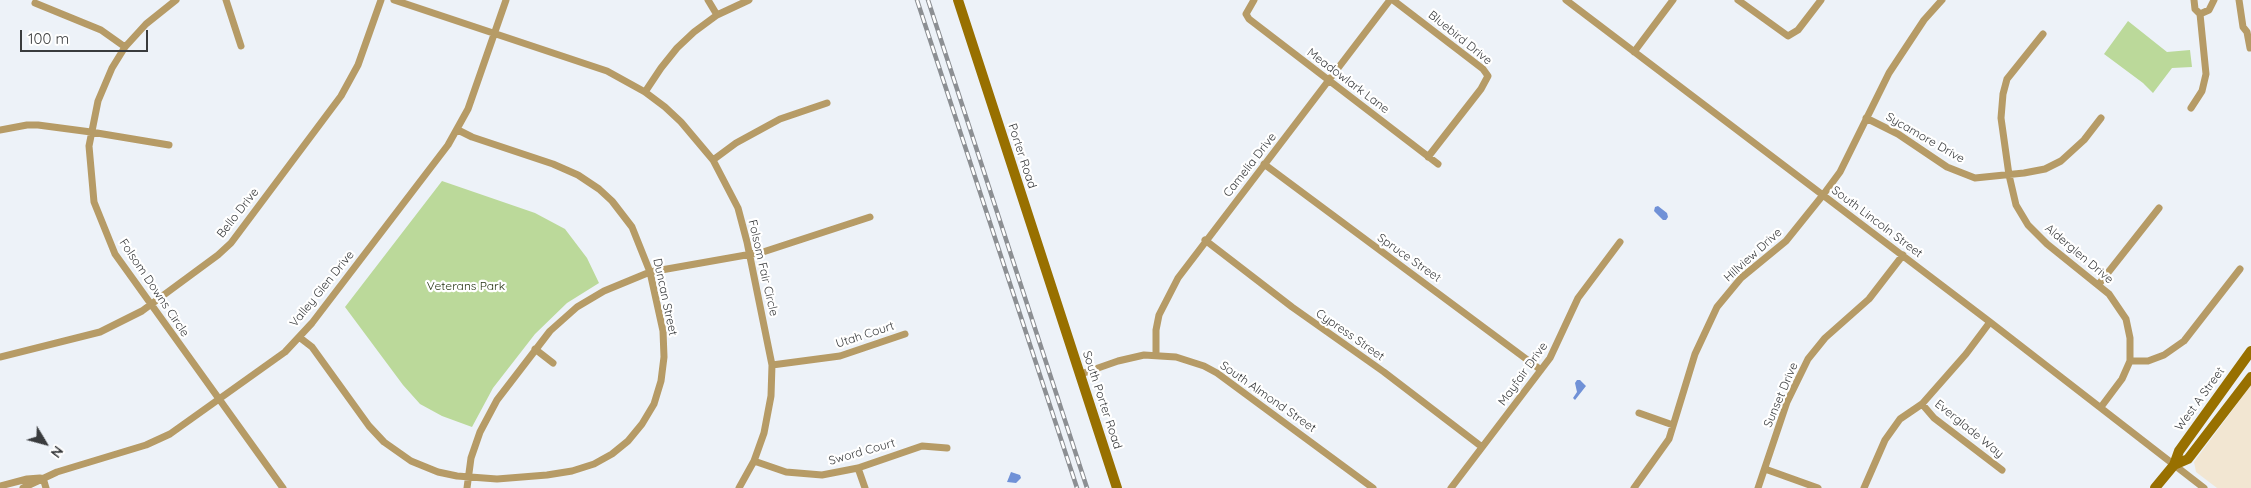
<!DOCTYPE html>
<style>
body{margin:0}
#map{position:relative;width:2251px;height:488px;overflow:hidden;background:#edf2f8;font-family:Quicksand,sans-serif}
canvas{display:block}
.north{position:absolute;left:20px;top:418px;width:50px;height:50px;-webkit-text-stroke:4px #fff;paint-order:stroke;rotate:127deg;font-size:14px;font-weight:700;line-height:20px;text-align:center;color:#393b3d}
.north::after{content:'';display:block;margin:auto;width:18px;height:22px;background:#393b3d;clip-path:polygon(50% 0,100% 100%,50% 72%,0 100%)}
.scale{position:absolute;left:20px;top:30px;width:128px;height:22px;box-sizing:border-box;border:2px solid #393b3d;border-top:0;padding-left:6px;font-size:15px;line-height:18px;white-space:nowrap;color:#393b3d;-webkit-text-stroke:4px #fff;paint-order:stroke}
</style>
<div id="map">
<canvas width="2251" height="488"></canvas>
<div class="north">N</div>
<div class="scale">100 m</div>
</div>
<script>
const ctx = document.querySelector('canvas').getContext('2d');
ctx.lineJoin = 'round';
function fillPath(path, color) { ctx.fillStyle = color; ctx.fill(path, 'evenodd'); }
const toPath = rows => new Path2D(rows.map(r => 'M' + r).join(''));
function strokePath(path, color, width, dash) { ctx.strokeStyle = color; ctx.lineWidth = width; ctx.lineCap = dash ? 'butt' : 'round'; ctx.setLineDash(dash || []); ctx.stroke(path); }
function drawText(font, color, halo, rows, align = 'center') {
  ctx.font = font + ' Quicksand,sans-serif'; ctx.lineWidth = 4.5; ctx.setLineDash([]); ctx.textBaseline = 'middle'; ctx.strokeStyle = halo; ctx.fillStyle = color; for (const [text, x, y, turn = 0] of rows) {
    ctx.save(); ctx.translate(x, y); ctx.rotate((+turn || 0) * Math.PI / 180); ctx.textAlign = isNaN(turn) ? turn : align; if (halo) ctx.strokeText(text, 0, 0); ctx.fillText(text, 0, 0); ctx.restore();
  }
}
fillPath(toPath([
 [2251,385,2251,488,2217,488,2196,472,2194,462]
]), '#f2e6d2');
fillPath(toPath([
 [2128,21,2167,52,2190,50,2192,67,2172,68,2153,93,2143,83,2104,54],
 [442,181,535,213,565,229,587,258,599,283,567,303,535,334,493,388,472,427,442,416,420,404,403,385,345,307]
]), '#bbd99a');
fillPath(toPath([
 [1658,206,1667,213,1668,217,1666,220,1663,220,1654,211,1655,207],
 [1577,380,1580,380,1586,386,1575,400,1573,398,1577,392,1575,383],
 [1011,472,1020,475,1021,478,1016,483,1007,482]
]), '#7091d7');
strokePath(toPath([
 [176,0,146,24,125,47,112,68,98,101,89,146,94,202,115,254,283,488],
 [226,0,241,46],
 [394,0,607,71,645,92,665,107,681,122,713,160,738,208,747,242,772,365,771,396,764,433,754,461,739,488],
 [708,0,717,15],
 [1254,0,1246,14,1249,19,1438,164],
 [1393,0,1483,69,1488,76,1481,89,1428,157],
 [1566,0,1990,322,2204,488],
 [1738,0,1788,36,1798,30,1821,0],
 [2239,0,2243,27,2247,32,2250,48],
 [35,3,101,30,125,47],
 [2200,14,2209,10,2214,0],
 [2043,34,2007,79,2003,94,2001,118,2009,175,2016,205,2028,225,2047,244,2109,294,2126,319,2130,338,2130,361,2122,379,2101,407],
 [1634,52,1673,0],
 [645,92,661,68,677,48,694,32,717,15,749,0],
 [2191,108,2202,91,2206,74,2200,14,2195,9,2194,0],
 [1866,118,1898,134,1947,167,1975,178,2024,173,2045,169,2061,161,2084,140,2101,118],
 [0,130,27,125,38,125,91,132,169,145],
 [713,160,736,143,780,119,827,103],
 [1264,164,1541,370],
 [1205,240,1292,307,1384,372,1482,447],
 [2099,284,2159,208],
 [299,337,312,347,369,426,384,442,411,461,438,472,457,476,497,479,547,475,572,471,594,464,612,454,628,441,642,424,654,404,661,381,664,357,663,331,650,272,632,227,612,201,599,189,578,175,553,164,472,137,458,130],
 [535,349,553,363],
 [1156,355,1156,330,1159,315,1178,278,1390,0],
 [0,357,100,332,142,311,218,255,231,243,341,96,358,65,381,0],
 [2130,361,2148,361,2164,355,2184,341,2240,269],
 [772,365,840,356,905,334],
 [1081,374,1118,361,1144,355,1176,357,1204,366,1217,373,1373,488],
 [1922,404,1934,418,2002,470],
 [1639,413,1673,425],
 [754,461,786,472,822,475,858,468,922,446,947,448],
 [858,468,865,488],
 [1765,469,1818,488],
 [43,478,46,488],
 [0,486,27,479,40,478],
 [23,488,57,472,146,445,170,434,285,352,312,323,448,145,468,109,506,0],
 [467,488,471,458,480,432,497,400,550,331,577,307,604,291,650,272,763,252,870,217],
 [1451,488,1550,358,1578,298,1620,242],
 [1634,488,1669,439,1695,354,1717,307,1741,278,1786,241,1823,195,1840,172,1889,73,1924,20,1942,0],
 [1758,488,1787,402,1808,359,1825,338,1869,299,1903,255],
 [1864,488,1885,440,1900,419,1922,404,1966,354,1990,322]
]), '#b69b66', 7);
strokePath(toPath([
 [958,0,1117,488],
 [2174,465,2179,451,2251,351],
 [2155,488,2174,465,2188,459,2251,377]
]), '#987000', 10);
const rail = toPath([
 [917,0,1077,488],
 [928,0,1087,488]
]);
strokePath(rail, '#8c8f93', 4.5);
strokePath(rail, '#fff', 2.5, [8]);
drawText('12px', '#393b3d', '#fff', [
 ["Bluebird Drive",1460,38,39],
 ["Meadowlark Lane",1348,81,37],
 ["Sycamore Drive",1925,138,30],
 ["Porter Road",1022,156,72],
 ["Camelia Drive",1250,165,-52],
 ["Bello Drive",238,213,-52],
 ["South Lincoln Street",1877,222,37],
 ["Alderglen Drive",2079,254,40],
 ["Hillview Drive",1753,255,-42],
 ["Spruce Street",1409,258,35],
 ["Folsom Fair Circle",763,268,77],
 ["Folsom Downs Circle",154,288,56],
 ["Valley Glen Drive",322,289,-51],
 ["Duncan Street",665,297,78],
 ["Utah Court",865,335,-18],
 ["Cypress Street",1350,335,35],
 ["Mayfair Drive",1523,374,-54],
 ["Sunset Drive",1781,395,-67],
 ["South Almond Street",1268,397,35],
 ["West A Street",2200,399,-54],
 ["South Porter Road",1102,400,72],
 ["Everglade Way",1969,429,39],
 ["Sword Court",862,452,-16]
]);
drawText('12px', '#273514', '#fff', [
 ["Veterans Park",466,286]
]);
</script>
